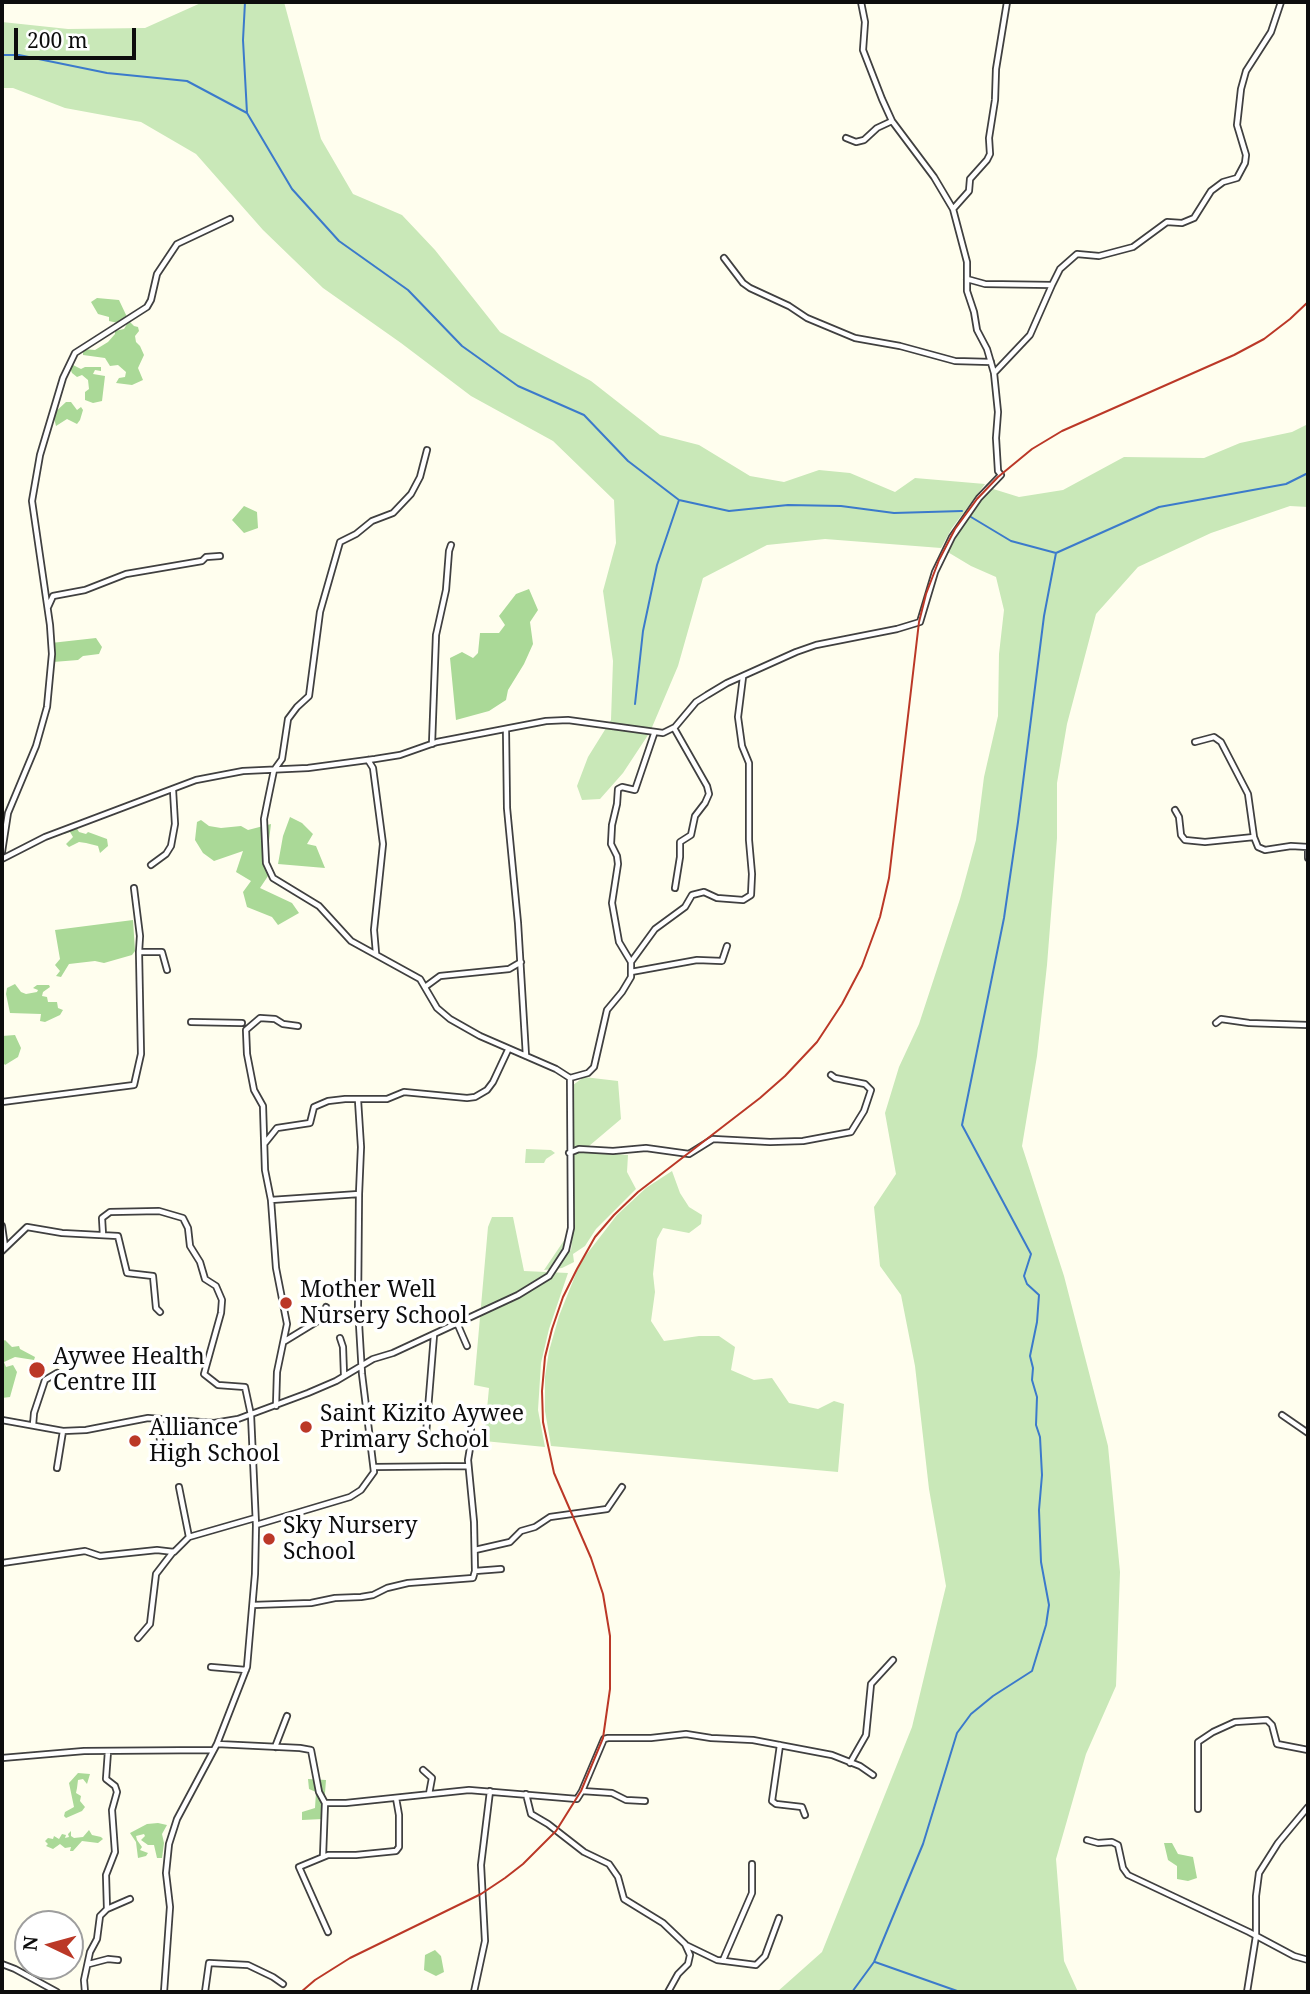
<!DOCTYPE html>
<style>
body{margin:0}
#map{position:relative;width:1310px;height:1994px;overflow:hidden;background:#fffeee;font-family:"Noto Serif",serif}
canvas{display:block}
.frame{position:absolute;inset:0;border:4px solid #0d0d0d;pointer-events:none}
.north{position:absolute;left:14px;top:1910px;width:70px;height:70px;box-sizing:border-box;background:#fff;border:2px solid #9e9e9e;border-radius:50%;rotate:275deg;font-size:19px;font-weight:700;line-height:28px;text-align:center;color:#0d0d0d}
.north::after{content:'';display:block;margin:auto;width:24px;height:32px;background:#bb3827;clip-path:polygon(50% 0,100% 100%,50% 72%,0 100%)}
.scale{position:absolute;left:14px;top:28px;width:122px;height:32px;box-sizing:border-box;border:4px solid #0d0d0d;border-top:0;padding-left:9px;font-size:21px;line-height:24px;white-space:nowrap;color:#0d0d0d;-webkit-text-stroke:5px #fff;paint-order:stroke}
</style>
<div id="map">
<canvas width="1310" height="1994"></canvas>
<div class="frame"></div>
<div class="north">N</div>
<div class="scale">200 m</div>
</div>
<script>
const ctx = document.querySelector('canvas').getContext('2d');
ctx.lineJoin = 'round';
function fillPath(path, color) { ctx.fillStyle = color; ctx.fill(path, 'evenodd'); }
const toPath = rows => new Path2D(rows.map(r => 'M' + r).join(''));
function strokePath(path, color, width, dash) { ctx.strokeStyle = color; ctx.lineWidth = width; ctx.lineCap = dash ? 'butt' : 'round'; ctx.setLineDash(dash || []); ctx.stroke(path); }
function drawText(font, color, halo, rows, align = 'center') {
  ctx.font = font + ' "Noto Serif",serif'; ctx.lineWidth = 7; ctx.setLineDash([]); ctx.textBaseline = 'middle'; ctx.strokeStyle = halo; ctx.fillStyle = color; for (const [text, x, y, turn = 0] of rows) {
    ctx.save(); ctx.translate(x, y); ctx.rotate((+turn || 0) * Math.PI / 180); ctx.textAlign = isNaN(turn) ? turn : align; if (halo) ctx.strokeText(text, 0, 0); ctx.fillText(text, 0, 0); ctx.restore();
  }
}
fillPath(toPath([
 [203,2,284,2,321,139,353,194,402,215,435,250,500,332,591,381,660,435,699,445,750,476,784,482,819,470,850,473,895,492,915,478,985,484,952,528,941,548,825,539,767,545,703,578,678,666,650,732,623,773,600,799,582,800,577,786,588,757,611,720,613,661,603,591,616,543,614,500,553,441,471,396,401,343,323,288,263,230,196,154,141,122,65,108,13,88,2,88,2,22,68,29,145,28],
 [1308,424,1308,507,1290,506,1211,533,1138,567,1096,614,1067,724,1057,783,1057,838,1047,965,1037,1056,1022,1146,1064,1276,1108,1446,1120,1572,1116,1686,1086,1754,1056,1859,1064,1961,1078,1992,777,1992,822,1952,912,1727,946,1586,929,1489,915,1366,901,1295,880,1266,874,1207,896,1174,885,1113,899,1067,919,1024,960,899,976,840,984,777,998,716,999,654,1004,610,996,577,971,566,946,551,957,531,990,488,1019,497,1063,490,1124,457,1204,458,1240,443,1292,432],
 [584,1077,618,1081,621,1119,589,1146,573,1147,573,1085],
 [526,1149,551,1150,555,1153,546,1159,544,1163,525,1163],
 [579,1151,628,1155,627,1172,636,1189,596,1229,585,1246,573,1254,574,1262,562,1268,544,1270,565,1239,571,1251,573,1230,569,1156],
 [672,1171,680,1193,689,1207,702,1215,701,1224,689,1233,663,1228,657,1239,653,1274,655,1292,651,1321,664,1341,699,1336,719,1336,735,1347,731,1370,754,1380,772,1378,789,1403,818,1409,834,1401,844,1404,838,1472,551,1446,545,1411,545,1377,549,1351,559,1316,577,1271,583,1259,617,1215,646,1188],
 [492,1217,513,1217,524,1271,568,1273,549,1329,541,1363,538,1410,545,1447,484,1441,489,1388,474,1385,488,1227]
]), '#c9e8b8');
fillPath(toPath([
 [97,298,119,300,127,317,118,323,109,321,109,317,98,314,91,302],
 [130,322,134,326,138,327,139,331,135,336,136,342,140,346,144,355,138,368,143,380,132,385,116,383,119,378,125,377,126,372,118,365,110,366,105,358,83,355,83,349,95,350,108,342,115,334,115,331,124,329,127,324],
 [73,365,81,369,85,367,101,367,101,371,95,370,93,374,105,376,102,401,93,403,85,400,85,392,89,389,88,380,82,375,77,377,72,373,70,368],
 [66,402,71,402,77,410,81,407,83,410,80,420,77,424,67,419,56,426,53,414],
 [244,506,257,512,258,528,244,533,232,520],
 [529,589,538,610,530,622,533,644,524,664,508,690,506,700,489,711,456,720,450,658,462,652,473,658,478,653,480,633,499,633,505,625,499,616,516,594],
 [96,638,102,647,99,654,83,656,78,660,53,662,51,643],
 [290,817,302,823,313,834,307,844,316,846,325,868,278,864,283,836],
 [201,820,209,826,221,828,241,826,248,830,271,824,267,857,270,873,260,888,292,903,299,913,278,925,272,917,247,907,243,892,251,881,236,872,243,851,214,861,203,853,195,840,197,822],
 [75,825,79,832,86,834,88,832,107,839,108,846,100,853,98,846,86,843,79,842,69,847,66,844,73,837,70,832,64,834,63,830],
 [133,920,135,951,132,955,104,963,95,961,69,964,61,977,56,976,60,971,55,965,60,959,55,930],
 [15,984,21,992,26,994,37,992,38,990,33,988,37,985,49,985,50,987,43,992,42,996,47,997,48,1002,57,1002,58,1008,63,1010,60,1015,45,1022,40,1021,41,1014,10,1013,6,994,7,988],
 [15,1035,21,1048,18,1057,5,1065,2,1061,2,1036],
 [5,1340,12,1347,19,1346,20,1349,35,1357,34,1360,15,1357,4,1362,6,1367,13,1365,17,1372,10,1397,2,1398,2,1342],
 [78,1773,90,1774,87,1784,83,1779,78,1780,77,1788,76,1793,81,1796,80,1801,85,1807,82,1811,66,1818,64,1816,65,1812,74,1807,69,1783],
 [308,1779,326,1780,323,1819,302,1820,302,1812,315,1808,316,1792,309,1789],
 [158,1823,167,1825,162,1834,164,1843,162,1858,157,1858,154,1845,148,1845,141,1840,145,1836,144,1834,136,1836,137,1840,142,1847,140,1850,148,1853,146,1856,138,1858,136,1842,130,1833,147,1824],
 [89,1830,92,1835,101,1837,103,1839,98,1843,82,1841,73,1851,70,1851,71,1847,65,1848,60,1844,53,1849,46,1846,48,1844,45,1841,48,1838,53,1839,54,1836,59,1839,62,1834,66,1835,65,1838,69,1837,68,1834,71,1831,71,1836,74,1838,83,1837],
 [1164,1843,1172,1843,1178,1854,1193,1857,1197,1878,1188,1881,1177,1879,1177,1866,1168,1860],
 [435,1950,441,1956,444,1972,436,1976,424,1970,425,1955]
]), '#aad997');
strokePath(toPath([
 [245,2,243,40,247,113],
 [2,55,19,55,107,73,187,81,247,113,292,189,339,241,408,290,462,346,518,386,584,415,628,461,679,500,729,511,788,505,841,506,894,513,962,511],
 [971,517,1011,541,1056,553,1159,507,1286,484,1308,473],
 [635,704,643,631,657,565,679,500],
 [875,1962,960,1992],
 [852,1992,874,1962,923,1844,957,1733,971,1714,993,1696,1032,1671,1046,1625,1049,1605,1041,1562,1039,1510,1042,1475,1040,1437,1036,1425,1037,1397,1032,1380,1033,1368,1030,1356,1037,1322,1039,1295,1027,1284,1024,1276,1031,1254,962,1125,1004,918,1018,822,1044,616,1056,553]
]), '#3b7acb', 2);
const minor = toPath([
 [846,138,856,142,864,140,877,128,892,121],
 [953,209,969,191,970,179,987,160,990,154,989,138,995,100,996,69,1007,2],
 [724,258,743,283,750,288,789,306,807,318,855,338,900,346,955,361,991,362],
 [967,279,985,284,1052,285,1060,269,1077,254,1099,256,1133,247,1167,222,1182,223,1194,218,1211,191,1223,182,1237,178,1245,163,1246,155,1237,125,1241,89,1246,71,1271,32,1281,2],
 [995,372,1030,335,1052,285],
 [48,607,53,596,85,590,126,574,202,561,206,557,220,556],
 [674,728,707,786,709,794,705,803,695,816,691,835,680,842,680,857,675,888],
 [506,730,507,808,518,923,526,1056],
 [1195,742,1214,737,1221,742,1248,794,1254,837,1258,847,1265,850,1291,846,1308,847],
 [432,744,436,635,446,590,449,551,451,545],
 [368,760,373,768,383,844,374,930,376,953],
 [1175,810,1179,817,1181,835,1185,840,1205,842,1254,837],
 [1308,851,1308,858],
 [2,852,8,813,36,746,47,707,52,654,50,625,32,501,40,455,63,378,75,353,147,307,151,300,157,274,177,244,230,219],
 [2,859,45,837,196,780,243,771,308,768,375,759,400,755,437,742,546,721,568,720,663,733,675,727,696,702,707,695,727,683,796,652,816,645,897,629,920,622,935,572,952,537,979,498,1001,475,998,471,996,438,998,412,994,373,987,349,977,330,974,312,967,291,967,262,953,209,934,177,892,121,882,99,863,50,865,22,861,2],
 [151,865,166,854,171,846,175,824,173,790],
 [134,888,140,936,139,952],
 [631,962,655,929,685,907,692,895,704,892,717,898,743,900,751,895,752,874,749,840,749,763,742,746,738,717,743,677],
 [631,972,697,960,722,961,727,946],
 [425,987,440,976,509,969,521,962],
 [191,1022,242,1023],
 [1216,1023,1221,1019,1249,1023,1308,1025],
 [570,1078,588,1073,594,1067,607,1010,622,992,631,977,631,962,619,942,612,903,618,864,617,856,611,844,612,825,617,804,618,789,622,787,635,790,654,734],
 [2,1102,134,1085,141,1054,139,952,162,952,167,970],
 [265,1143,277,1128,310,1123,314,1107,328,1101,345,1099,387,1099,404,1092,467,1098,475,1097,487,1090,493,1082,508,1050],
 [569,1153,579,1149,613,1151,646,1148,689,1154,713,1139,770,1142,803,1141,851,1132,864,1111,871,1090,865,1084,835,1078,831,1075],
 [271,1200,359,1194,361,1147,358,1100],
 [2,1226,5,1247],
 [103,1235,102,1218,110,1212,159,1211,183,1218,188,1228,190,1246,200,1262,205,1279,216,1286,222,1300,221,1313,204,1374,218,1385,245,1387,251,1415,256,1525,255,1574,247,1667,217,1744,177,1819,169,1844,166,1873,170,1907,164,1992],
 [2,1251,27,1227,62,1233,118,1236,127,1273,153,1276,156,1308,160,1312],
 [457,1323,467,1346],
 [340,1338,343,1347,344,1375],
 [285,1341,321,1319,326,1307],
 [276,1406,277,1372,287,1324,276,1268,271,1200,265,1170,263,1106,254,1090,247,1054,246,1030,260,1018,275,1019,283,1024,298,1026],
 [1282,1415,1308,1433],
 [158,1419,161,1452],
 [2,1420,63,1431,86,1430,148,1418,214,1423,238,1419,308,1393,336,1381,373,1359,393,1353,518,1295,549,1276,566,1250,571,1228,570,1078,556,1069,480,1036,450,1019,437,1008,420,979,351,941,319,906,273,878,266,863,264,819,268,799,274,770,282,759,288,719,297,707,309,696,320,612,340,542,356,534,372,521,393,513,411,494,420,477,427,450],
 [33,1425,34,1413,45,1380,57,1373],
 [426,1434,434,1335],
 [375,1467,468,1466],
 [57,1468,63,1431],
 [179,1487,189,1537],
 [256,1525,350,1497,361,1490,374,1472,362,1374,358,1307,359,1194],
 [475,1550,510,1542,521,1531,535,1527,550,1517,607,1509,622,1487],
 [2,1563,85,1551,100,1556,157,1550,174,1552,189,1537,255,1518],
 [475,1571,501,1569],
 [253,1605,311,1603,335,1598,361,1597,373,1595,387,1588,408,1583,473,1578,475,1571,474,1522,468,1460,471,1442,471,1419],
 [138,1638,150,1624,156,1574,173,1552],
 [211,1667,246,1670],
 [217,1744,300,1748,311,1750,319,1792,325,1803,323,1856],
 [780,1745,772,1801,776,1804,802,1807,805,1815],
 [275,1747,287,1716],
 [2,1758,84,1751,213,1750],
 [850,1763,866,1735,871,1684,893,1660],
 [423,1770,432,1778,429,1794],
 [582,1791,604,1739,608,1738,651,1738,686,1734,711,1738,753,1740,832,1755,860,1766,873,1775],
 [526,1794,531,1814,548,1824,584,1852,609,1864,618,1877,624,1899,663,1923,685,1944,690,1955,688,1964,678,1974,668,1992],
 [325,1803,346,1803,469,1790,577,1799,582,1791,612,1793,626,1800,645,1801],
 [1198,1809,1198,1742,1213,1732,1235,1722,1267,1720,1272,1725,1277,1744,1308,1750],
 [1087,1840,1098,1843,1112,1842,1118,1845,1123,1868,1128,1875,1249,1932,1294,1956,1308,1960],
 [107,1909,106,1875,115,1852,112,1810,117,1792,115,1786,106,1779,108,1751],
 [328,1932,299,1867,328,1855,356,1855,396,1851,399,1847,399,1815,396,1798],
 [686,1945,717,1960,756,1965,765,1956,779,1918],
 [723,1960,752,1893,752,1864],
 [2,1964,15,1969,57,1992],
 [89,1964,108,1959,118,1960],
 [85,1992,84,1980,90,1952,97,1939,100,1916,107,1909,130,1899],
 [205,1992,209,1963,248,1965,273,1977,283,1984],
 [474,1992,485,1941,481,1865,490,1791],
 [1247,1992,1256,1936,1256,1896,1259,1873,1278,1843,1308,1807]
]);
strokePath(minor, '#404040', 8);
strokePath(minor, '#fff', 4.5);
strokePath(toPath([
 [301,1992,315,1980,350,1958,481,1894,505,1878,523,1864,556,1831,581,1791,603,1738,610,1689,610,1636,603,1594,591,1558,554,1473,543,1422,542,1391,545,1357,552,1329,563,1297,577,1269,595,1237,614,1215,638,1192,760,1098,785,1076,817,1042,842,1004,862,966,880,917,889,878,919,622,926,594,939,560,955,529,977,499,998,477,1032,449,1062,431,1234,355,1264,339,1290,319,1308,302]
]), '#bb3827', 2);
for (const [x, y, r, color] of [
 [286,1303,7,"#bb3827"],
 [37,1370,9,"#bb3827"],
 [306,1427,7,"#bb3827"],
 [135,1441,7,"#bb3827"],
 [269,1539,7,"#bb3827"]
]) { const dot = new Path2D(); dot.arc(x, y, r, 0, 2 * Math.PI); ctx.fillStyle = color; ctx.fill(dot); strokePath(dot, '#fff', 2.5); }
drawText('23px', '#0d0d0d', '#fff', [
 ["Mother Well",300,1290],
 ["Nursery School",300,1316],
 ["Aywee Health",53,1357],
 ["Centre III",53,1383],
 ["Saint Kizito Aywee",320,1414],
 ["Primary School",320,1440],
 ["Alliance",149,1428],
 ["High School",149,1454],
 ["Sky Nursery",283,1526],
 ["School",283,1552]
], 'left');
</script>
